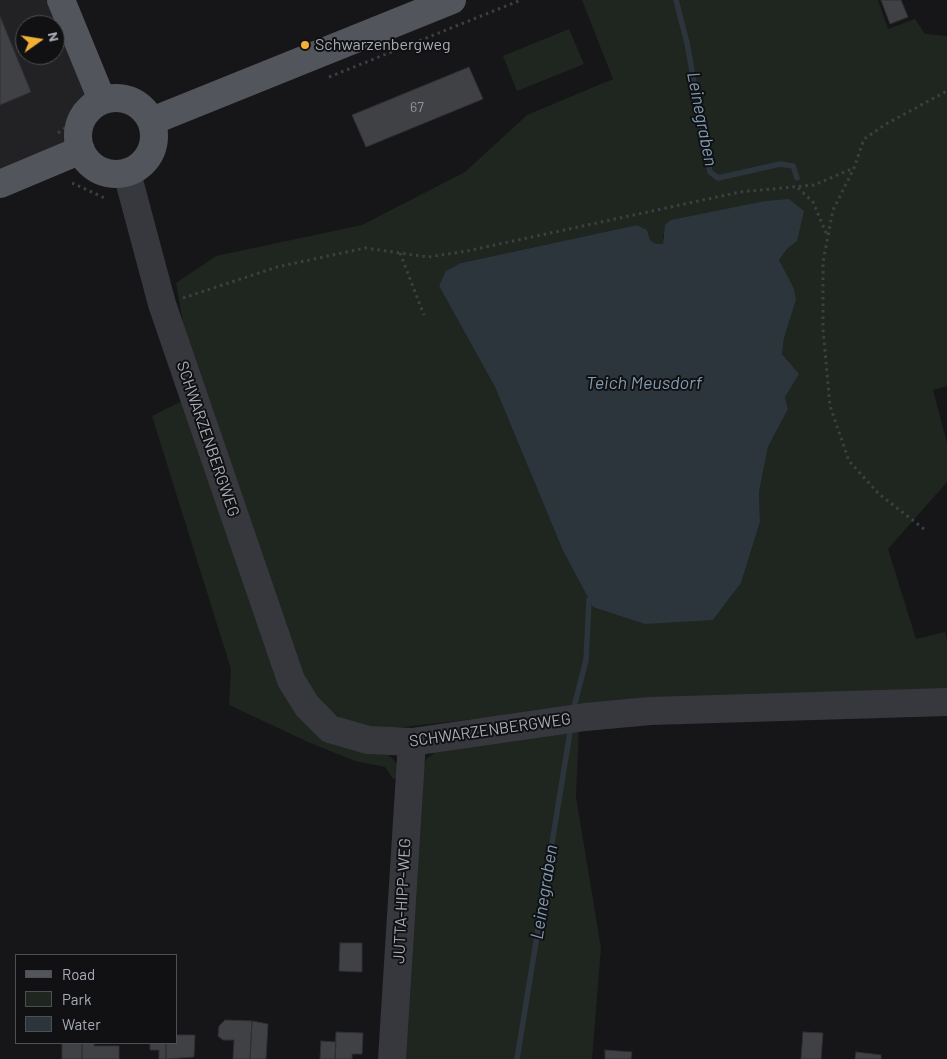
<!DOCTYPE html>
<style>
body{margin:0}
#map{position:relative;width:947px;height:1059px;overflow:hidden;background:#161618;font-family:Barlow,sans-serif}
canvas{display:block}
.legend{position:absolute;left:15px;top:954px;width:162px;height:90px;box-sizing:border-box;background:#111113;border:1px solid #4d4f55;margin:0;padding:6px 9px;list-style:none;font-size:15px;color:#a8adb8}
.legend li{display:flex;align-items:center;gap:10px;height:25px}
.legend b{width:25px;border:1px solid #4d4f55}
.north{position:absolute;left:15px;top:15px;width:50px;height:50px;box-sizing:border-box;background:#111113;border:1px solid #4d4f55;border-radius:50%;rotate:77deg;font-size:14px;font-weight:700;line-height:20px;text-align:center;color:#a8adb8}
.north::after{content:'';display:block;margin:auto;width:18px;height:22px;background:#f2b134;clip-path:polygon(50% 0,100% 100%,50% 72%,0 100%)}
</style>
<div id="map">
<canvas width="947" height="1059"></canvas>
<ul class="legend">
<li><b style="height:6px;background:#53555c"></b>Road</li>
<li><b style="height:14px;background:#1e261f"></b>Park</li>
<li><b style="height:14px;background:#2c353c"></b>Water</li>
</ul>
<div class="north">N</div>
</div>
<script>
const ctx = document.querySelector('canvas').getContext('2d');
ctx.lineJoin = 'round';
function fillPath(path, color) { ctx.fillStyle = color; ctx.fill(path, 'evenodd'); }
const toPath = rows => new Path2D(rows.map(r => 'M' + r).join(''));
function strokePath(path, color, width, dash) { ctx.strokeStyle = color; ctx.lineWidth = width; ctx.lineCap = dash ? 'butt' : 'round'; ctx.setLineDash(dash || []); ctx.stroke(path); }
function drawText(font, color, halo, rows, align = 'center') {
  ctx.font = font + ' Barlow,sans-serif'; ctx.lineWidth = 4; ctx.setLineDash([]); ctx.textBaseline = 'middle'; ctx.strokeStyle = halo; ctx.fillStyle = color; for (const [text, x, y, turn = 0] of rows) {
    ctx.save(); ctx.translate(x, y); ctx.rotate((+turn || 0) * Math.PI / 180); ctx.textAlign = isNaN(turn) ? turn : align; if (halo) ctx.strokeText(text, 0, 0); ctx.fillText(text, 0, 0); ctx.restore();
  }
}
fillPath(toPath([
 [0,0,61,0,95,104,80,123,78,143,0,184],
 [25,25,55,25,55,55,25,55]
]), '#222225');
fillPath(toPath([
 [582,0,878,0,888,29,915,19,925,34,947,36,947,386,933,390,947,443,947,482,888,549,916,639,945,632,947,641,947,691,580,707,377,730,346,722,321,703,304,676,185,334,176,283,216,256,362,225,465,172,527,115,613,79],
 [637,225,647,230,650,240,656,244,663,244,663,235,797,241,787,249,779,260,796,300,784,338,782,354,798,374,785,397,788,409,768,447,759,492,760,522,741,583,713,620,593,607,563,551,495,387,439,286,461,263],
 [569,29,584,64,517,91,503,56],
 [184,400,281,676,392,758,399,767,402,777,393,779,385,767,355,761,308,742,229,705,231,669,152,416],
 [579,727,576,797,601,948,592,1059,403,1059,420,774,427,758,441,749]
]), '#1e261f');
fillPath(toPath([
 [789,199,804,211,797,241,787,249,779,260,794,289,796,300,784,338,782,354,799,374,785,397,788,409,768,447,759,492,760,522,741,583,713,620,645,624,593,607,563,551,495,387,439,286,446,271,461,263,637,225,647,230,650,240,656,244,663,244,665,225,671,220,765,201]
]), '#2c353c');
strokePath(toPath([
 [676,0,687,43,710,172,718,178,780,164,793,166,797,178],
 [573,711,586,660,589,600],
 [517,1059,571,726]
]), '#2c353c', 5.5);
const building = toPath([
 [881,0,901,0,908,17,890,24,881,0],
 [0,16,31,92,0,105,0,16],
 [469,67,483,99,366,147,352,115,469,67],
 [340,943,362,943,362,972,339,971,340,943],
 [225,1020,252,1021,250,1059,233,1059,234,1040,223,1040,218,1036,219,1026,225,1020],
 [252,1021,268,1024,266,1059,250,1059,252,1021],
 [336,1032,363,1033,362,1054,352,1054,352,1059,335,1059,336,1032],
 [803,1032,823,1033,821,1059,801,1059,803,1032],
 [176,1035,195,1035,194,1057,166,1059,166,1043,176,1043,176,1035],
 [321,1041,336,1042,335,1059,320,1059,321,1041],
 [62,1043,82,1043,82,1059,62,1059,62,1043],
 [82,1043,94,1043,94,1046,119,1046,119,1059,82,1059,82,1043],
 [150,1043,166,1043,166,1059,159,1059,159,1050,150,1050,150,1043],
 [605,1050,632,1052,631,1059,605,1059,605,1050],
 [856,1052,881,1055,881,1059,855,1059,856,1052]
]);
fillPath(building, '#404145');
strokePath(building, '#303034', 1);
strokePath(toPath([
 [329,77,521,0],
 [58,133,68,126,77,101],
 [72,183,107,199],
 [798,188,813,202,827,235],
 [400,253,424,315],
 [183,298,277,267,365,248,428,257,467,251,740,192,814,185,854,168],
 [924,529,879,494,849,461,830,406,823,329,823,262,833,210,854,168,864,139,886,124,947,91]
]), '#3d3f44', 3, [2.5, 4]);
strokePath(toPath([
 [127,173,162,304,291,680,307,706,330,729,368,740,412,742,585,717,650,711,947,702],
 [392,1059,412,742]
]), '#37383d', 28);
strokePath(toPath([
 [61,0,102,100],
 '78 136a38 38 0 1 1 76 0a38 38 0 1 1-76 0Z',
 [152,121,452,0],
 [0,184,81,150]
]), '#53555c', 28);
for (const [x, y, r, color] of [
 [305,45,5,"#f2b134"]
]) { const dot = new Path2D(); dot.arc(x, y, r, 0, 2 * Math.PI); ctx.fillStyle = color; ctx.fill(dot); strokePath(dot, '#111113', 2); }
drawText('14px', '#8e929b', null, [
 ["67",417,107]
]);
drawText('16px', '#a8adb8', '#111113', [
 ["Schwarzenbergweg",315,45]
], 'left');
drawText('16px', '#a8adb8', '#111113', [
 ["SCHWARZENBERGWEG",208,439,71],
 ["SCHWARZENBERGWEG",490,730,-8],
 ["JUTTA-HIPP-WEG",402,901,-87]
]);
drawText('italic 18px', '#7f9bb3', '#111113', [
 ["Leinegraben",702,119,79],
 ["Teich Meusdorf",644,383],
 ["Leinegraben",544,892,-81]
]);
</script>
